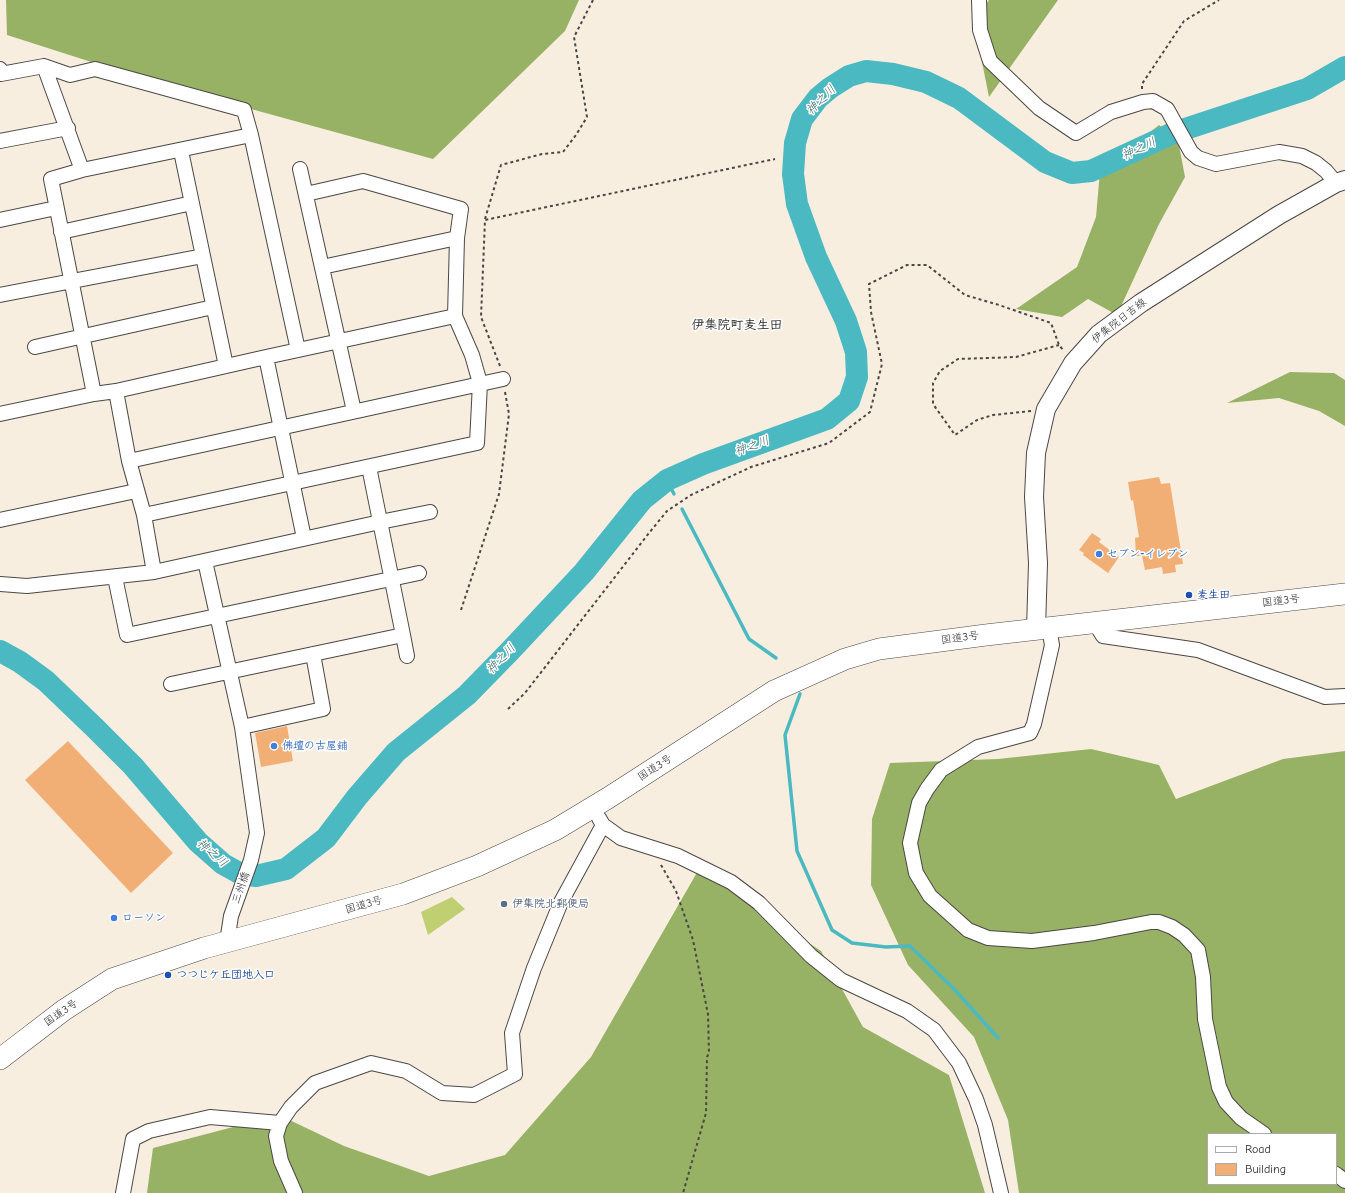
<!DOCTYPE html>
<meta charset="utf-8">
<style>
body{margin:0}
#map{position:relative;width:1345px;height:1193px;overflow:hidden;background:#f8eedf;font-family:"Comic Neue",sans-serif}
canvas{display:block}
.legend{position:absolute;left:1207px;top:1133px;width:130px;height:52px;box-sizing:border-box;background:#fff;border:1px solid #aaa;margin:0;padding:5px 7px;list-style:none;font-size:12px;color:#2b2b2b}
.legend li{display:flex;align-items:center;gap:8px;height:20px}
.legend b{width:20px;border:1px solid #aaa}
</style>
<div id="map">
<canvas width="1345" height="1193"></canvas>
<ul class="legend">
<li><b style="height:5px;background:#fff"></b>Road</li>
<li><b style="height:11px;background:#f1af76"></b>Building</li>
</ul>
</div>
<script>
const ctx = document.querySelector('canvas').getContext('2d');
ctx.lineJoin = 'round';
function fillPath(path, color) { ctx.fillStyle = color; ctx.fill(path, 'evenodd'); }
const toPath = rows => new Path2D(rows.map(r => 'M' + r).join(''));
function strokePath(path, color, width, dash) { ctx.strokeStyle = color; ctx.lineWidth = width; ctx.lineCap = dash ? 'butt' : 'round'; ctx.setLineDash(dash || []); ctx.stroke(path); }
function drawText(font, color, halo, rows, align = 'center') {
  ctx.font = font + ' "Comic Neue","Klee One",sans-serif'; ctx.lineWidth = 3; ctx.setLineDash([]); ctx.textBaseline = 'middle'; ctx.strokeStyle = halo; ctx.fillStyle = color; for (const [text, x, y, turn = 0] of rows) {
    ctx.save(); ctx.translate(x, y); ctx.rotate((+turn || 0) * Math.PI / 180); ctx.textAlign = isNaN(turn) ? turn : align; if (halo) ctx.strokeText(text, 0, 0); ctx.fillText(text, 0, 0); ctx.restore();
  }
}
fillPath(toPath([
 [452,897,465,909,428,935,421,912]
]), '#bfcf72');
fillPath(toPath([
 [6,0,579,0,565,31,433,159,160,84,7,35],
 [989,0,1058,0,989,97,974,22],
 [1159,125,1178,140,1185,177,1159,224,1117,315,1088,299,1062,317,1016,309,1077,267,1096,217,1100,171],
 [1290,372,1334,373,1345,380,1345,426,1319,411,1279,398,1227,403],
 [1091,749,1159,765,1176,799,1283,759,1345,751,1345,1193,1019,1193,1008,1120,974,1037,908,965,871,885,872,819,890,763,998,759],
 [1208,1134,1336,1134,1336,1184,1208,1184],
 [699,869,821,951,863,1027,949,1075,985,1193,147,1193,153,1148,279,1115,344,1146,429,1176,505,1155,591,1057]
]), '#97b264');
strokePath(toPath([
 [667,480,674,494],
 [682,509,749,639,776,658],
 [800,694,785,735,797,851,832,930,852,943,886,947,910,946,955,990,998,1038]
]), '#4ab9c1', 3.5);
strokePath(toPath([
 [0,651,20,662,46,681,95,728,133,766,198,842,223,864,241,874,256,876,286,869,326,838,357,797,396,752,467,695,510,651,584,572,642,500,667,480,703,464,827,419,849,401,857,377,856,352,846,321,816,257,797,204,793,174,795,143,802,119,818,98,830,88,849,76,866,71,893,74,926,82,959,98,1045,162,1072,173,1091,171,1173,133,1307,89,1345,67]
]), '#4ab9c1', 22);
fillPath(toPath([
 [1159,477,1161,484,1170,483,1183,564,1175,565,1176,572,1163,574,1162,567,1145,570,1142,556,1136,556,1135,538,1139,537,1133,500,1131,501,1128,482],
 [1092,533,1101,539,1099,542,1119,557,1108,573,1083,555,1084,553,1079,550],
 [287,726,293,761,261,767,255,733],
 [68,741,173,853,131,893,25,780]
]), '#f1af76');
const minor = toPath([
 [979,0,980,30,990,61,1039,108,1076,133,1111,112,1143,102,1153,101,1167,109,1191,152,1198,158,1216,164,1279,152,1302,156,1316,163,1326,171,1336,183],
 [44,66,82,170],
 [0,69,1,74,44,66,70,75,95,69,244,110,251,135,298,350],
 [0,141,68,128],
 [181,151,226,366],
 [300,169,354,411],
 [0,220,56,208],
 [61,232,192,203],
 [322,267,457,238],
 [0,295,203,256],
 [35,347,213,307],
 [116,391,266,357],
 [0,414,94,394],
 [129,461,503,379],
 [144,515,477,443,480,383,472,355,455,316,457,238,461,209,363,181,306,194],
 [0,520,136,491],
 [304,538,266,357,455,316],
 [205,561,242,727,257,833,251,860,231,916,227,942],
 [154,572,144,515,129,461,116,391,94,394,51,179,82,170,251,135],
 [115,577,127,635,419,573],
 [0,584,27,586,154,572,380,522,430,512],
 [1095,623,1103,636,1198,650,1325,697,1345,696],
 [1049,628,1052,645,1034,724,1030,733,978,747,941,770,927,789,919,803,910,843,916,873,930,896,968,930,988,938,1032,941,1094,933,1151,922,1159,922,1172,927,1184,935,1198,950,1203,977,1205,1019,1219,1087,1226,1102,1241,1118,1264,1134],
 [403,635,407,656],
 [171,684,403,635,369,467],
 [242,727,323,709,313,654],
 [599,818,603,825,621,838,678,856,731,882,759,903,811,956,841,980,907,1011,934,1030,959,1063,976,1099,985,1125,1001,1193],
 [1336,1174,1345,1181],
 [123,1193,133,1139,149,1131,210,1117,280,1123],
 [295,1193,281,1161,276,1136,280,1123,291,1107,315,1083,371,1063,406,1071,442,1093,474,1095,515,1074,512,1033,534,968,561,902,603,825]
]);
const major = toPath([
 [1036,629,1038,563,1034,497,1036,453,1046,409,1073,363,1099,334,1141,303,1279,215,1336,183,1345,180]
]);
const highway = toPath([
 [0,1059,64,1010,112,979,204,948,403,894,477,866,555,830,608,798,774,691,845,659,879,649,986,635,1345,594]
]);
strokePath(minor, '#4a4846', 16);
strokePath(major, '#4a4846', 20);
strokePath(highway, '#4a4846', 22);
strokePath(toPath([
 [1142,89,1142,84,1184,21,1219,0],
 [485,219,501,165,542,154,563,152,576,135,587,117,574,37,593,0],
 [500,366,481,317,485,220,775,159],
 [1031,411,993,415,977,420,955,435,933,404,933,383,940,371,958,359,1016,357,1059,345],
 [461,610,499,494,509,414,505,392],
 [508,709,525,693,649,533,667,511,691,495,751,467,829,443,870,412,882,364,871,312,869,284,907,265,927,265,965,295,999,305,1051,323,1059,345,1064,351],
 [661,865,676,891,693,940,708,1014,709,1053,707,1057,706,1113,683,1193]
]), '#4a4846', 2, [3, 3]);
strokePath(minor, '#fff', 14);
strokePath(major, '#fff', 18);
strokePath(highway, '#fff', 21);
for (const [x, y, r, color] of [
 [1099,554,4,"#3f7fe0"],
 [1189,595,4,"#1a4fb4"],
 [274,746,4,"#3f7fe0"],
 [504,904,4,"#5c6f8a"],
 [114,918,4,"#3f7fe0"],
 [168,975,4,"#1a4fb4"]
]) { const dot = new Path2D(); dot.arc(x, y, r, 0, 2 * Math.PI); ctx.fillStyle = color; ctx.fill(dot); strokePath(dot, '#fff', 1.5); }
drawText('11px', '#2b2b2b', '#fff', [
 ["伊集院日吉線",1119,321,-38],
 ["国道3号",1281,601,-7],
 ["国道3号",960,638,-8],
 ["国道3号",655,768,-33],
 ["三州橋",241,888,-71],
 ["国道3号",364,905,-16],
 ["国道3号",61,1013,-35]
]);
drawText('bold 11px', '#366cbe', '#fff', [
 ["セブン-イレブン",1107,554],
 ["佛壇の古屋鋪",282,746],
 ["ローソン",122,918]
], 'left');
drawText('bold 11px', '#164399', '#fff', [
 ["麦生田",1197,595],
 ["つつじケ丘団地入口",176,975]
], 'left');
drawText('bold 11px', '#4e5e75', '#fff', [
 ["伊集院北郵便局",512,904]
], 'left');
drawText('italic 12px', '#376467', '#fff', [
 ["神之川",821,100,-45],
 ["神之川",1139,149,-25],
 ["神之川",752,446,-20],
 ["神之川",501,659,-46],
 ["神之川",212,853,41]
]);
drawText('bold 13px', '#2b2b2b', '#fff', [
 ["伊集院町麦生田",737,325]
]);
</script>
